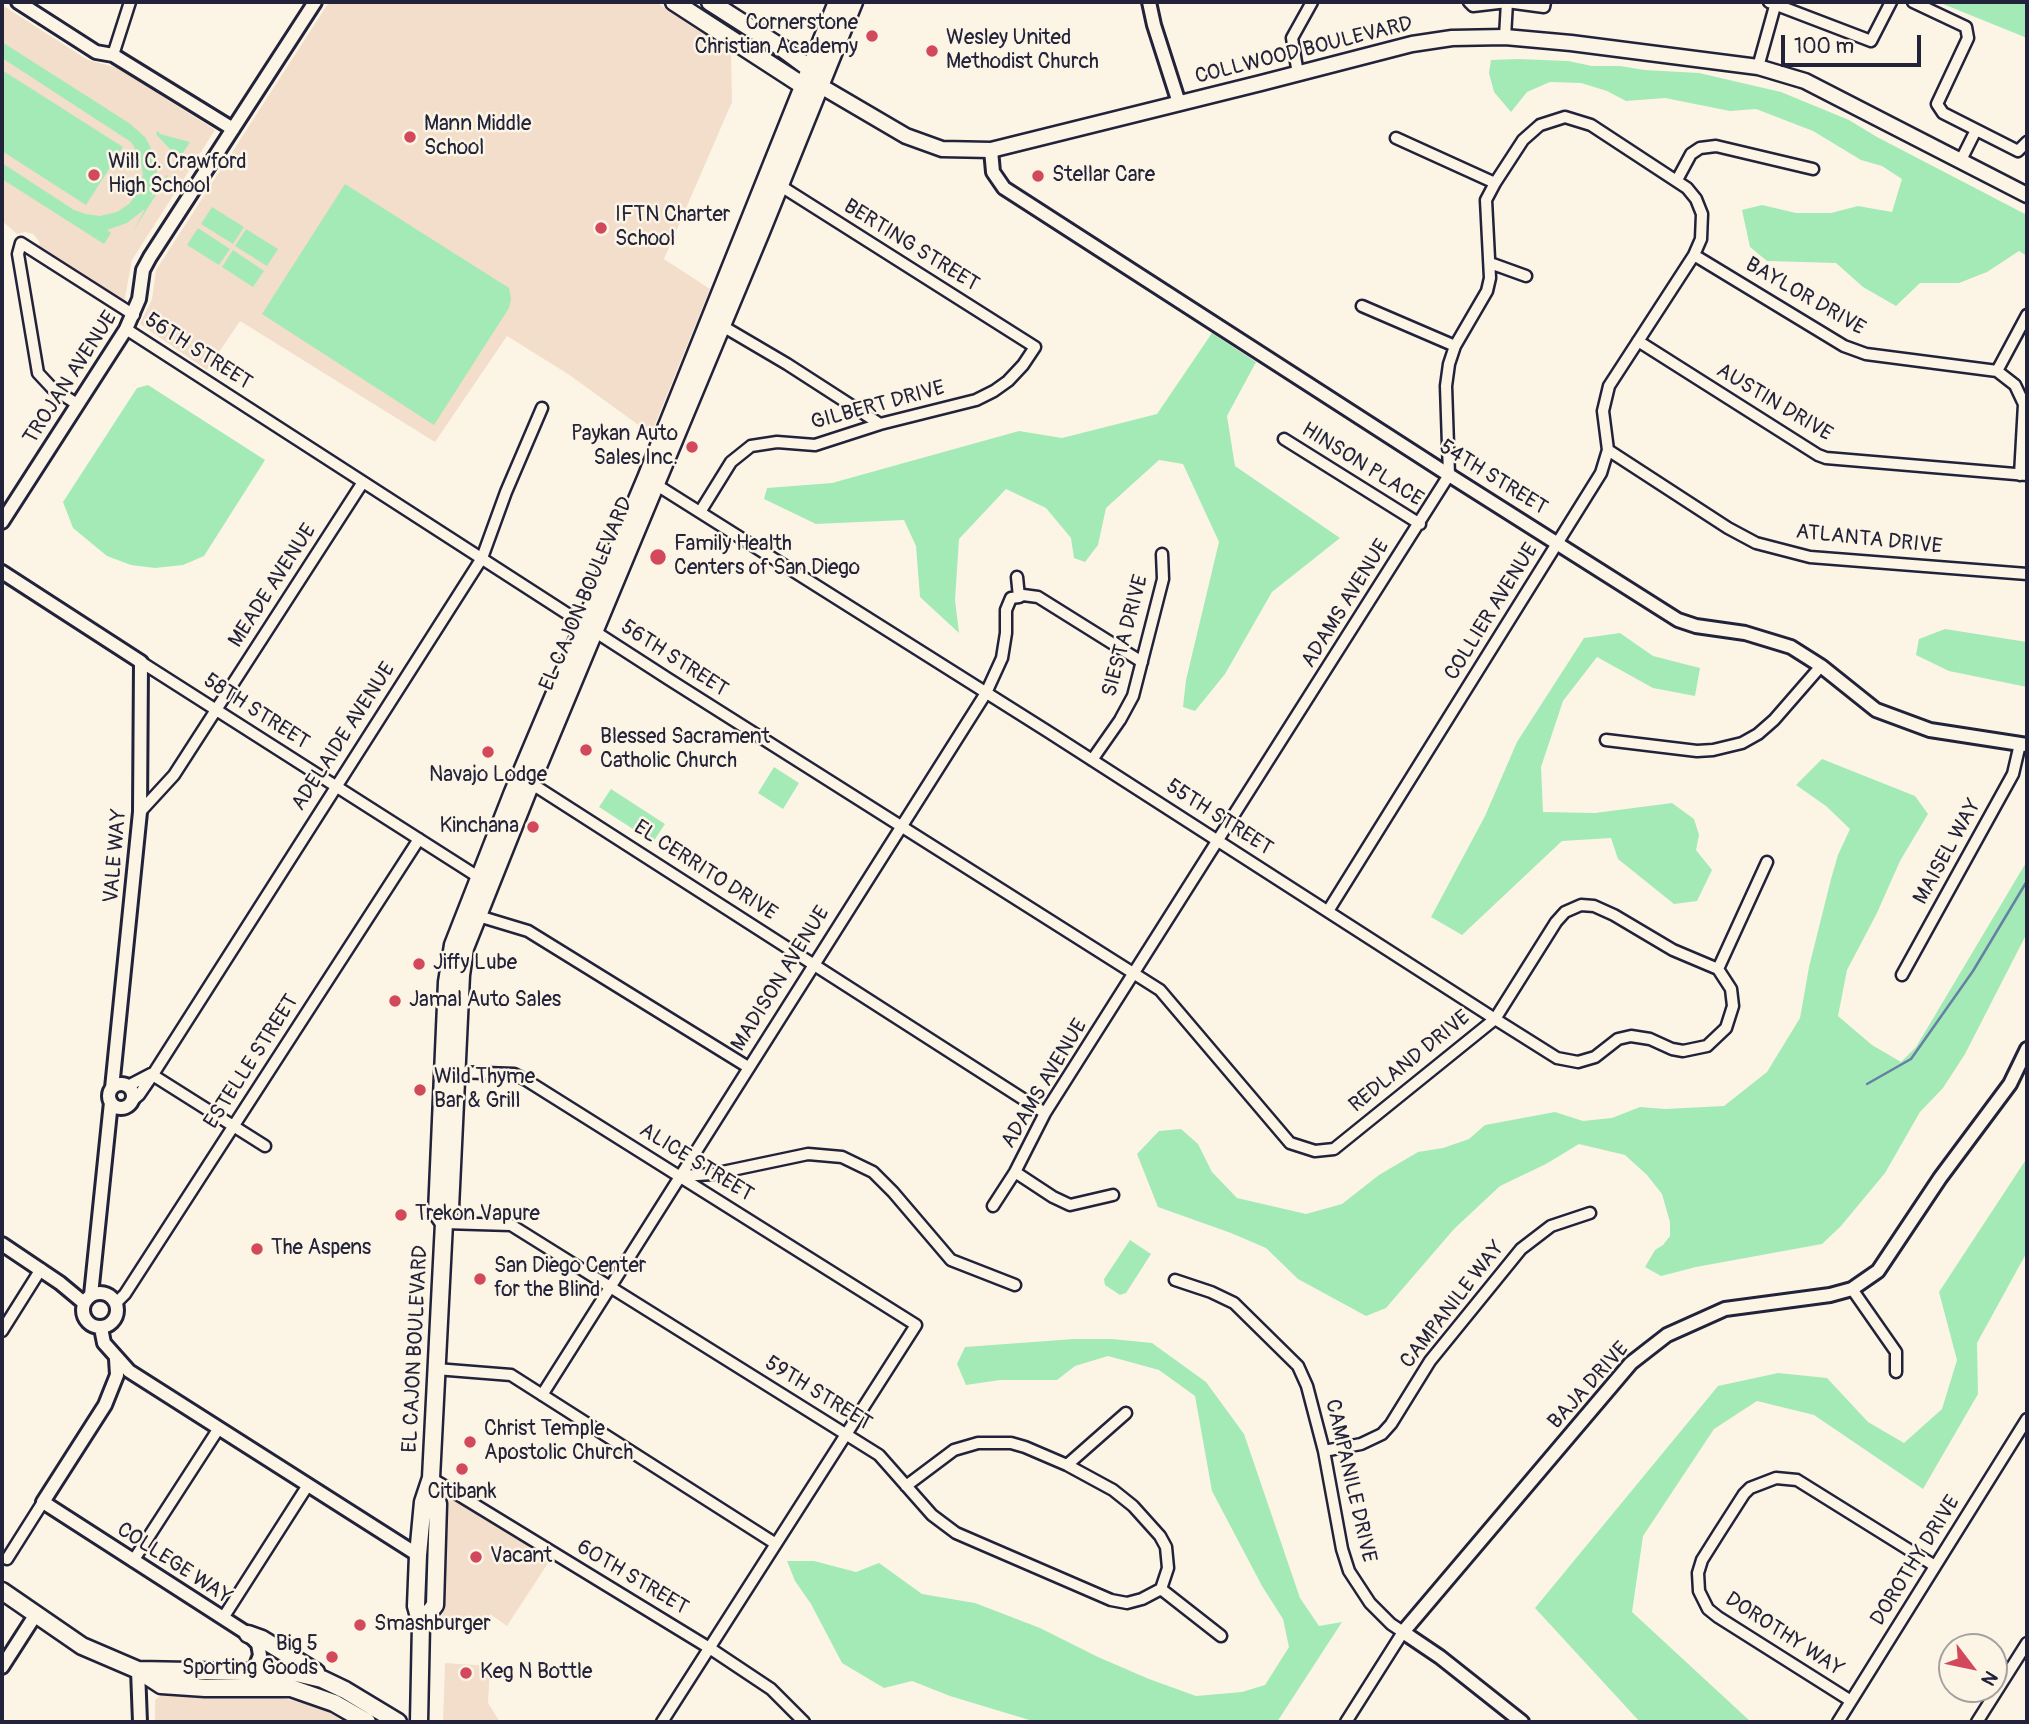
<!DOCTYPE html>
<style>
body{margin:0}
#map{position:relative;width:2029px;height:1724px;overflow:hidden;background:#fcf5e5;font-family:Pangolin,sans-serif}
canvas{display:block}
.frame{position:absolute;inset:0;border:4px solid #22223b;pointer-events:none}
.north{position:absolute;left:1938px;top:1633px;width:70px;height:70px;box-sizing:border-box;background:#fcf5e5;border:2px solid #a5a1a1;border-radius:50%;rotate:122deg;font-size:19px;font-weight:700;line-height:28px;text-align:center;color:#22223b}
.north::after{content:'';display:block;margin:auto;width:24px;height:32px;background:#d1495b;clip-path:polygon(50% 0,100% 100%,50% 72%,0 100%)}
.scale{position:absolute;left:1781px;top:35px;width:140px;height:32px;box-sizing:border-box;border:4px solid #22223b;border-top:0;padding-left:9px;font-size:21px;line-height:24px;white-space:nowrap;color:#22223b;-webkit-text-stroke:5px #fcf5e5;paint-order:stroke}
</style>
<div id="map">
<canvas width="2029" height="1724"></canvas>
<div class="frame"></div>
<div class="north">N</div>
<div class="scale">100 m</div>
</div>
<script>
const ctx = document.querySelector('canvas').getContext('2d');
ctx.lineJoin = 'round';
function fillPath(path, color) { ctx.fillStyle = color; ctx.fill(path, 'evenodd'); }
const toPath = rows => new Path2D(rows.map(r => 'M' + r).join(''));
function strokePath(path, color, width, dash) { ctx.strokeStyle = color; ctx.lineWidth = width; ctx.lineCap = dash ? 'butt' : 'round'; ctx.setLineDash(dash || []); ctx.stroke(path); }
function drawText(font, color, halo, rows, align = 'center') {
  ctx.font = font + ' Pangolin,sans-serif'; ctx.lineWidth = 5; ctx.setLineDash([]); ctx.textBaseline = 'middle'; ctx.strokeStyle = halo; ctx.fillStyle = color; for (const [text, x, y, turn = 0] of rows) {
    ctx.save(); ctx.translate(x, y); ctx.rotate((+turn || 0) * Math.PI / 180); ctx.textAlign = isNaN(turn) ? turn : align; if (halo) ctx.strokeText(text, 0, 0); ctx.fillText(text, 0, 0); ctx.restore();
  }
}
fillPath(toPath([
 [329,2,656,2,731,50,732,102,664,259,710,289,651,434,568,374,507,336,435,442,240,321,207,370,140,324,152,299,156,270],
 [2,5,88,60,118,68,215,130,132,260,124,303,40,250,39,241,33,234,25,232,17,234,2,221],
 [452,1494,552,1557,507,1626,490,1614,489,1623,442,1621,447,1498],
 [445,1663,490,1666,488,1703,500,1722,443,1722],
 [165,1692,269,1695,320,1707,345,1722,155,1722,155,1700]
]), '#f3decc');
fillPath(toPath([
 [1938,2,2027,2,2027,38],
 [2,42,129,123,145,137,155,156,157,167,156,180,151,198,167,175,168,176,133,231,145,209,127,223,107,230,111,233,104,244,2,179,2,163,74,210,86,214,100,216,117,212,129,204,138,192,143,175,140,156,131,142,2,58],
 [1518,59,1568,61,1592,66,1620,66,1645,70,1699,73,1781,92,1849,120,1877,137,2027,215,2027,256,2019,251,1987,272,1959,283,1920,283,1896,306,1863,287,1836,263,1767,261,1750,247,1742,210,1762,205,1796,213,1831,213,1858,206,1892,212,1902,179,1882,166,1861,160,1813,131,1756,109,1730,111,1665,98,1626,101,1607,91,1581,83,1550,82,1527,92,1511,112,1494,92,1489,73,1491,60],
 [2,70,123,147,86,205,2,151],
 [158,131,160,134,190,142,179,159,156,134],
 [345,184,509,288,511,299,509,308,434,425,262,314],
 [212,207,244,227,233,244,201,224],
 [198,228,230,249,219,265,187,245],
 [246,229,278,249,267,266,235,246],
 [233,250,264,271,253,287,222,267],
 [1212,333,1256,362,1227,416,1235,466,1340,538,1272,592,1225,674,1195,711,1183,707,1186,680,1219,542,1183,464,1159,460,1106,508,1098,545,1085,562,1074,558,1071,538,1046,508,1006,489,959,539,955,600,959,633,920,597,916,546,904,520,816,524,764,499,767,488,832,483,1019,431,1062,438,1157,414],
 [148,385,265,460,204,556,183,565,155,568,131,565,107,556,73,528,63,502,137,388],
 [1945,629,2027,642,2027,687,1949,671,1916,655,1919,639],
 [1620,633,1653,656,1700,668,1695,696,1653,688,1597,657,1563,701,1541,767,1543,812,1595,813,1672,803,1694,819,1699,835,1696,850,1712,870,1697,901,1674,904,1618,859,1611,838,1562,841,1462,935,1431,917,1485,816,1517,742,1584,638],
 [1822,759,1915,796,1928,814,1900,861,1877,913,1847,970,1838,1016,1872,1045,1901,1062,1916,1047,2027,861,2027,933,1965,1054,1943,1088,1920,1112,1885,1173,1841,1226,1822,1244,1696,1267,1661,1276,1645,1267,1655,1250,1663,1245,1670,1236,1670,1222,1662,1194,1647,1175,1625,1155,1579,1144,1546,1164,1500,1186,1454,1229,1386,1308,1366,1316,1298,1279,1266,1248,1231,1233,1158,1207,1137,1154,1159,1131,1181,1129,1198,1144,1212,1172,1237,1198,1306,1214,1342,1204,1379,1175,1418,1152,1443,1148,1469,1139,1485,1125,1555,1112,1583,1121,1612,1118,1640,1107,1665,1109,1724,1106,1767,1072,1800,1018,1809,967,1831,879,1838,855,1850,829,1826,806,1796,785],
 [774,767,799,783,783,809,758,793],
 [611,789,665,824,653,842,599,807],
 [2027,1158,2027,1252,1977,1343,1978,1394,1923,1489,1814,1415,1757,1401,1714,1429,1643,1536,1632,1612,1751,1722,1640,1722,1535,1608,1718,1386,1778,1373,1827,1378,1868,1422,1904,1443,1942,1409,1957,1360,1939,1292],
 [1130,1240,1151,1254,1126,1293,1120,1295,1105,1285,1104,1279],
 [1074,1339,1112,1339,1152,1343,1206,1382,1244,1434,1300,1598,1319,1626,1342,1622,1277,1722,1036,1722,950,1696,912,1681,884,1688,842,1663,811,1604,795,1581,787,1561,814,1561,856,1572,879,1563,922,1594,975,1603,1040,1628,1098,1657,1149,1679,1196,1696,1242,1692,1265,1685,1289,1647,1283,1619,1262,1586,1212,1491,1195,1396,1159,1370,1108,1356,1075,1366,1057,1380,1000,1380,966,1385,957,1364,965,1347]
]), '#a4eab6');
strokePath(toPath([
 [1867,1084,1911,1059,1973,971,2027,881]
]), '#6480a5', 2.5);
const minor = toPath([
 [1469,2,1473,6,1507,2,1544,7,1545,2],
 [1769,2,1871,41,1891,2],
 [1913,2,1966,27,1968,38,1937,104,1943,113,2018,151,2027,142],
 [1505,37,1507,2],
 [113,55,130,2],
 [1758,67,1775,6],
 [1298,74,1292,38,1312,2],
 [1396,138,1495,183],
 [1961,160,1976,130],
 [1677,180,1691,154,1700,148,1716,146,1813,169],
 [1694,255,1844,346,1866,354,1997,371,2015,385,2024,404,2020,475],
 [1490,263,1526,276],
 [1362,306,1455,346],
 [719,324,787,364,880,424],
 [126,329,670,680,1160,990,1290,1143,1315,1151,1334,1149,1495,1019,1556,922,1565,912,1581,905,1594,906,1614,915,1673,950,1718,969,1731,989,1733,1006,1726,1028,1707,1046,1683,1051,1672,1049,1650,1039,1631,1036,1618,1039,1595,1057,1578,1062,1557,1058,1495,1019,1047,731,652,482],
 [1638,341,1818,455,1826,458,2027,475],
 [1997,371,2027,315],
 [77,404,52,388,38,373,18,254,21,243,134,315],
 [1284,439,1420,524],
 [1608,450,1728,528,1756,543,1810,557,2027,574],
 [700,512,731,462,751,446,777,442,815,445,880,424,976,400,994,391,1008,381,1023,365,1035,347,776,183],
 [1019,597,1023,595,1038,597,1142,662],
 [141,662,483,880],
 [1606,740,1697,751,1713,750,1742,743,1758,734,1774,720,1821,666],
 [1092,760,1120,720,1133,696,1163,579,1162,554],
 [529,782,1045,1113],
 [140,812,174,775,363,482],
 [475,915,528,931,748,1067],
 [1718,969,1767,862],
 [1902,975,2013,774,2020,744],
 [454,1072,514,1074,526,1080,916,1325,662,1722],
 [151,1074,265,1146],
 [128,1086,151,1074],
 [133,1100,139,1095,150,1079,482,558,506,492,542,408],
 [1015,1172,1053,1197,1070,1205,1113,1195],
 [681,1176,713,1174,808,1154,842,1157,873,1172,893,1192,951,1260,1015,1285],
 [993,1206,1015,1172,1045,1113,1449,475,1446,386,1449,364,1455,346,1487,291,1490,278,1486,200,1495,183,1523,140,1540,125,1565,117,1591,125,1687,188,1696,199,1702,214,1701,239,1694,255,1609,386,1603,411,1608,450,1601,473,1328,911],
 [444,1223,511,1225,879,1455,932,1515,956,1533,1111,1600,1127,1603,1142,1599,1161,1589],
 [1175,1280,1211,1292,1234,1303,1298,1366,1307,1386,1324,1451,1342,1549,1349,1571,1370,1603,1391,1624,1403,1632,1346,1722],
 [1852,1289,1896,1352,1896,1372],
 [116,1303,125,1294,419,839],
 [2,1331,41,1269],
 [436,1369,511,1375,776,1544],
 [542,1395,986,693,1002,658,1006,633,1006,610,1011,598,1019,597,1017,577],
 [1324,1451,1361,1444,1382,1434,1391,1424,1430,1361,1521,1249,1551,1226,1590,1213],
 [1067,1465,1126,1413],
 [431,1478,711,1649,771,1689,804,1722],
 [906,1486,954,1450,978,1443,1011,1443,1025,1447,1067,1465,1113,1490,1133,1506,1160,1536,1166,1547,1168,1568,1161,1589],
 [7,1559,43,1502],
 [133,1561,219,1428],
 [1161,1589,1221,1636],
 [223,1618,308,1485],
 [1851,1701,1718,1617,1708,1609,1699,1591,1698,1573,1702,1560,1719,1533,1744,1494,1750,1488,1776,1478,1797,1480,1935,1566],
 [1838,1722,2027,1419],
 [1977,1722,2027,1643]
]);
const tertiary = toPath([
 [18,2,96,52,113,55,233,129],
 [1149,2,1154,25,1179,103],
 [991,150,993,172,1004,188,1449,475,1678,620,1696,626,1745,633,1791,647,1821,666,1876,710,1930,730,2027,745],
 [2,522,126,329,139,299,143,270,150,257,315,2],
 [2,572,141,662,140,812,112,1088],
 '109 1096a12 12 0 1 1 24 0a12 12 0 1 1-24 0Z',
 [2,1244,60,1283,84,1303],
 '83 1310a17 17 0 1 1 34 0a17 17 0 1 1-34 0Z',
 [91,1295,111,1102],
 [101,1328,104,1343,129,1371,418,1555],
 [116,1359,117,1375,105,1405,43,1502,248,1634,258,1644,260,1655,254,1671],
 [2,1667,36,1614],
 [138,1670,140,1722],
 [1522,1722,1440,1657,1403,1632,1631,1363,1667,1335,1725,1309,1830,1295,1852,1289,1878,1271,1940,1178,2010,1084,2027,1049]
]);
const secondary = toPath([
 [819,85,906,136,942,149,991,150,1261,83,1412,44,1452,38,1505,37,1571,43,1758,67,1805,81,2027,195]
]);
const primary = toPath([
 [674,2,802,85,813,85],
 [710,2,782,48,809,68,814,77],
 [444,1223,437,1213,447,982,453,945,513,792,646,478,837,2],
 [2,1591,82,1646,138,1670,161,1685,205,1688,291,1688,334,1703,367,1722],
 [421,1624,435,1605,438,1504,431,1478],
 [248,1634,262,1639,316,1672],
 [138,1670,296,1673,322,1679,345,1690,398,1722],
 [419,1722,421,1624,416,1606,418,1555,423,1502,431,1478,444,1223,450,1208,461,975,465,948,531,783,761,232,854,2]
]);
strokePath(minor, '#22223b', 15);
strokePath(tertiary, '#22223b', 18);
strokePath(secondary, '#22223b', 19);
strokePath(primary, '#22223b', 21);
strokePath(minor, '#fcf5e5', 10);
strokePath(tertiary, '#fcf5e5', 12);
strokePath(secondary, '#fcf5e5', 14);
strokePath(primary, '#fcf5e5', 16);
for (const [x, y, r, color] of [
 [872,36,7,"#d1495b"],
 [932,51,7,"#d1495b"],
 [410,137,7,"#d1495b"],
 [94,175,7,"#d1495b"],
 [1038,176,7,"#d1495b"],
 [601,228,7,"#d1495b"],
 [692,447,7,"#d1495b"],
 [658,557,9,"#d1495b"],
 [586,750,7,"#d1495b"],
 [488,752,7,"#d1495b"],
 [533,827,7,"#d1495b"],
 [419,964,7,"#d1495b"],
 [395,1001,7,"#d1495b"],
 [420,1090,7,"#d1495b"],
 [401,1215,7,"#d1495b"],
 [257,1249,7,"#d1495b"],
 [480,1279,7,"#d1495b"],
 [470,1442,7,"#d1495b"],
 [462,1469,7,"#d1495b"],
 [476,1557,7,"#d1495b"],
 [360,1625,7,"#d1495b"],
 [332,1657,7,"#d1495b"],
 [466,1673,7,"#d1495b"]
]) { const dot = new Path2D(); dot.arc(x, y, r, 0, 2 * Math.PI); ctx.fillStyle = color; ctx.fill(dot); strokePath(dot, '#fcf5e5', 2.5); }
drawText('21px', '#22223b', '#fcf5e5', [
 ["Cornerstone",858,24,"right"],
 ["Christian Academy",858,48,"right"],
 ["Wesley United",946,39],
 ["Methodist Church",946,63],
 ["Mann Middle",424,125],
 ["School",424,149],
 ["Will C. Crawford",108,163],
 ["High School",108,187],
 ["Stellar Care",1052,176],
 ["IFTN Charter",615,216],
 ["School",615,240],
 ["Paykan Auto",678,435,"right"],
 ["Sales Inc.",678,459,"right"],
 ["Family Health",674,545],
 ["Centers of San Diego",674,569],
 ["Blessed Sacrament",600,738],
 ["Catholic Church",600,762],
 ["Navajo Lodge",488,776,"center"],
 ["Kinchana",519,827,"right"],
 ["Jiffy Lube",433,964],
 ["Jamal Auto Sales",409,1001],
 ["Wild Thyme",434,1078],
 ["Bar & Grill",434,1102],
 ["Trekon Vapure",415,1215],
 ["The Aspens",271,1249],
 ["San Diego Center",494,1267],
 ["for the Blind",494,1291],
 ["Christ Temple",484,1430],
 ["Apostolic Church",484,1454],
 ["Citibank",462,1493,"center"],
 ["Vacant",490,1557],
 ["Smashburger",374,1625],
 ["Big 5",318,1645,"right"],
 ["Sporting Goods",318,1669,"right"],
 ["Keg N Bottle",480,1673]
], 'left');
drawText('21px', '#22223b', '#fcf5e5', [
 ["COLLWOOD BOULEVARD",1304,51,-14],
 ["BERTING STREET",911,246,32],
 ["BAYLOR DRIVE",1805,297,30],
 ["56TH STREET",198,352,33],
 ["TROJAN AVENUE",71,378,-57],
 ["AUSTIN DRIVE",1774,403,31],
 ["GILBERT DRIVE",878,406,-15],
 ["HINSON PLACE",1362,465,32],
 ["54TH STREET",1493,478,32],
 ["ATLANTA DRIVE",1869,540,6],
 ["MEADE AVENUE",273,586,-57],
 ["EL CAJON BOULEVARD",587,594,-67],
 ["ADAMS AVENUE",1346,604,-58],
 ["COLLIER AVENUE",1492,612,-58],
 ["SIESTA DRIVE",1126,636,-75],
 ["56TH STREET",674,659,33],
 ["58TH STREET",256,712,33],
 ["ADELAIDE AVENUE",344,737,-57],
 ["55TH STREET",1219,818,33],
 ["MAISEL WAY",1948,852,-61],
 ["VALE WAY",116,856,-85],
 ["EL CERRITO DRIVE",705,871,33],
 ["MADISON AVENUE",781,979,-58],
 ["ESTELLE STREET",252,1062,-57],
 ["REDLAND DRIVE",1410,1062,-39],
 ["ADAMS AVENUE",1045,1084,-59],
 ["ALICE STREET",696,1163,32],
 ["CAMPANILE WAY",1453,1305,-52],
 ["EL CAJON BOULEVARD",416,1349,-87],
 ["BAJA DRIVE",1589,1386,-48],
 ["59TH STREET",818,1394,32],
 ["CAMPANILE DRIVE",1350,1481,77],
 ["DOROTHY DRIVE",1916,1561,-58],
 ["COLLEGE WAY",174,1564,33],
 ["60TH STREET",632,1578,31],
 ["DOROTHY WAY",1784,1635,33]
]);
</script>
